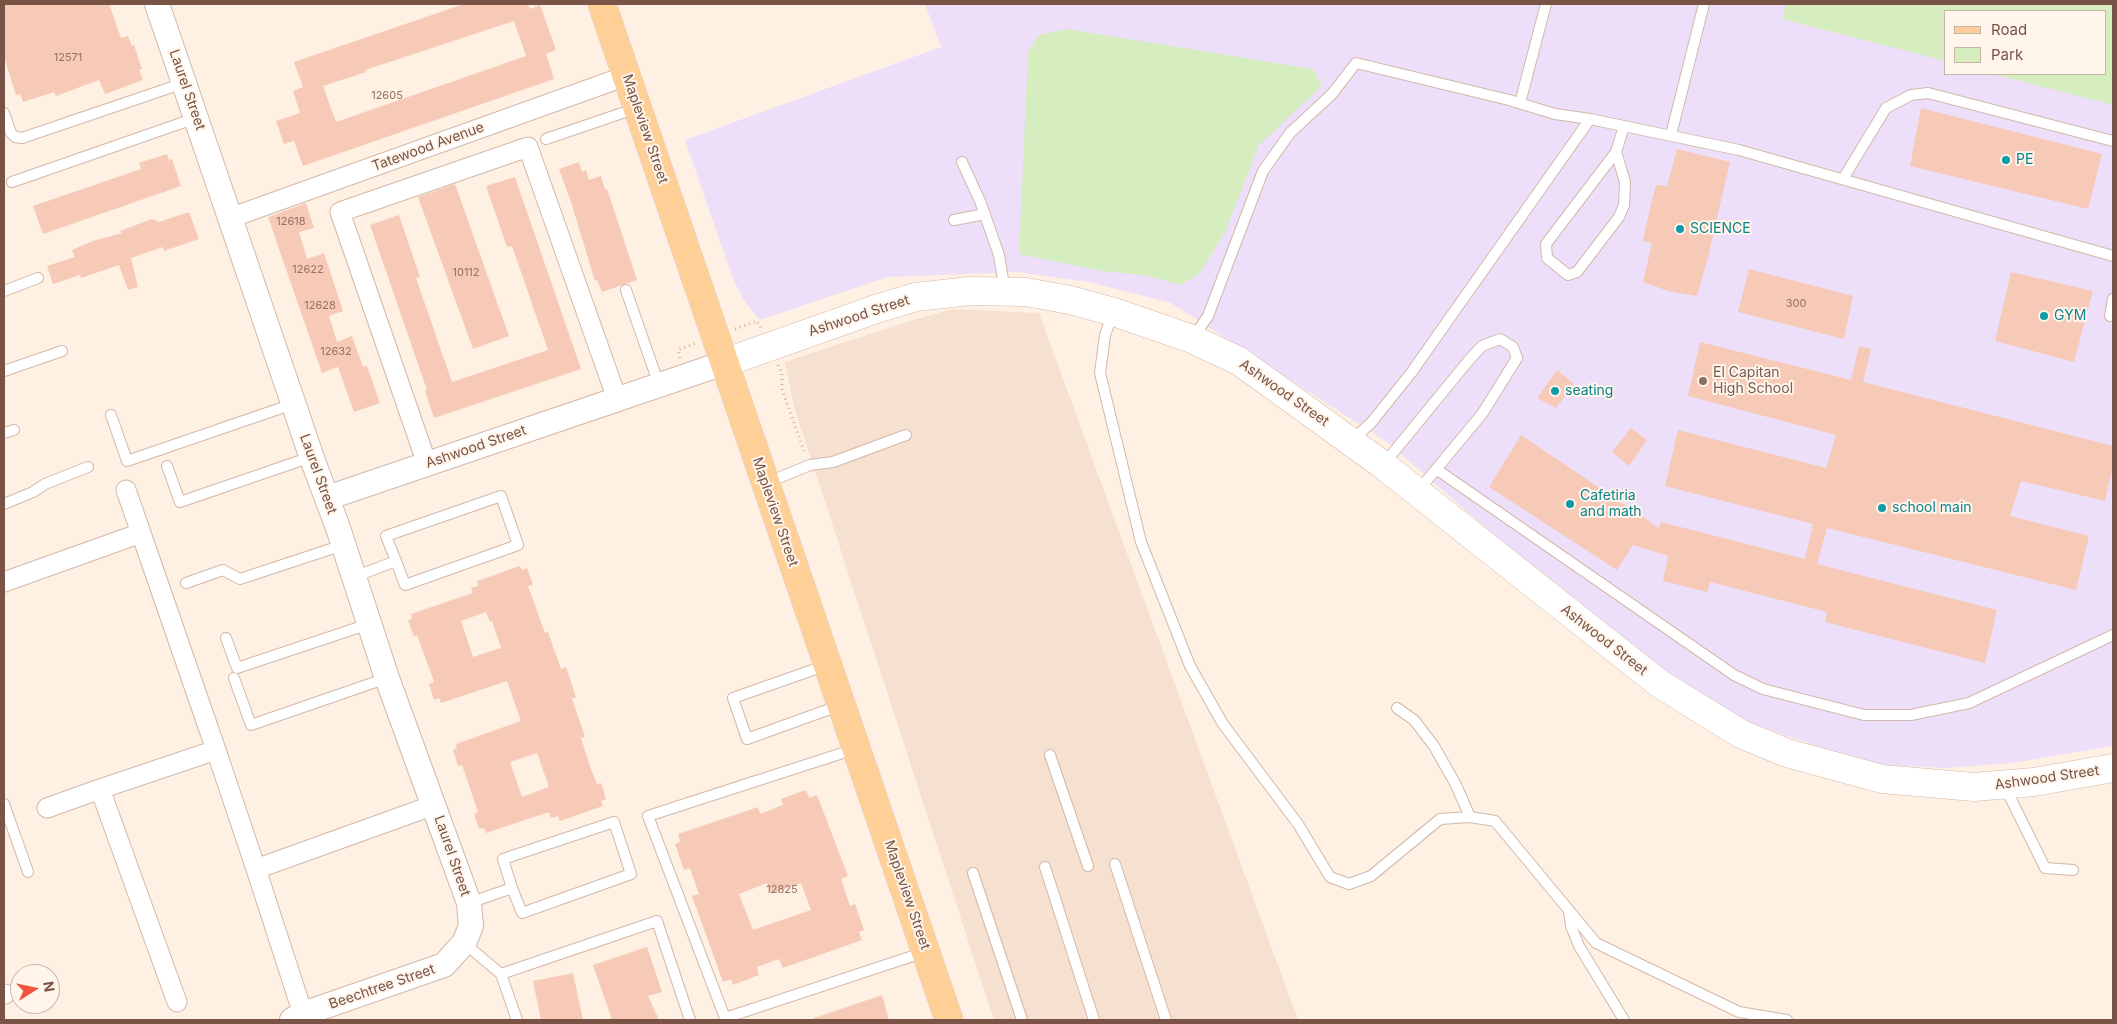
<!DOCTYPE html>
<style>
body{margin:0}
#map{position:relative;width:2117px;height:1024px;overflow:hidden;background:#fef0e2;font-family:Inter,sans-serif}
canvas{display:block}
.frame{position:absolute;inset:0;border:5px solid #785346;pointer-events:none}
.legend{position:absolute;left:1944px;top:10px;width:162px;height:65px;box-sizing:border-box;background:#fff5ea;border:1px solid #c9b4a8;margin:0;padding:6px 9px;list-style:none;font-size:15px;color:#785346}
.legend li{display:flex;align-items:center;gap:10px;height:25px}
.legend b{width:25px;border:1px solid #c9b4a8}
.north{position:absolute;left:10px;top:964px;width:50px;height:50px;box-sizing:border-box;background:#fff5ea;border:1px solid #c9b4a8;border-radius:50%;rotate:80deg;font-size:14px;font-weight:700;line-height:20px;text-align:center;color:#785346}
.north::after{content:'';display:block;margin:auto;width:18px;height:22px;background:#f2533c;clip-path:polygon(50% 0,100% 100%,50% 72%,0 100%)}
</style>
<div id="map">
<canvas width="2117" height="1024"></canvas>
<div class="frame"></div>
<ul class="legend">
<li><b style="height:6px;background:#ffcf98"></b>Road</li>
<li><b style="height:14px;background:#d6edbf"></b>Park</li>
</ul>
<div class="north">N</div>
</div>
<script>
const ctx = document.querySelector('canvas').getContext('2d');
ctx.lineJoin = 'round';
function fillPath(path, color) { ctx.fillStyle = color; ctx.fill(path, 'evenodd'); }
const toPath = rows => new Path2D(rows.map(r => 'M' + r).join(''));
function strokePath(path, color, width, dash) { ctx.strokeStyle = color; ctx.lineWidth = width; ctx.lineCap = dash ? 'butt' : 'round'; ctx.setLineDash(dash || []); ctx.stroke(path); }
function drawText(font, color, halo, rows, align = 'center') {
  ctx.font = font + ' Inter,sans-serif'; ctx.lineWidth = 4; ctx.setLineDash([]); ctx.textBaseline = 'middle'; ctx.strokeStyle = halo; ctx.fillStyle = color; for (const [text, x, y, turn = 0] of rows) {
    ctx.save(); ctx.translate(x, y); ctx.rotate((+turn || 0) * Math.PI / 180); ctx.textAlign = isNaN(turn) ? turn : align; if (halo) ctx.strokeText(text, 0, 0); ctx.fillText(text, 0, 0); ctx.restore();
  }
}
fillPath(toPath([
 [952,309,1039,313,1298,1020,994,1020,794,407,785,362,897,325]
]), '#f6e1d0');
fillPath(toPath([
 [925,4,2113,4,2113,746,2011,763,1946,768,1870,764,1735,718,1638,652,1514,552,1387,442,1171,303,1089,282,1018,272,887,277,760,320,745,302,733,279,685,140,941,47],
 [1946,11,2106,11,2106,74,1946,74]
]), '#eddffa');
fillPath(toPath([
 [1786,4,2113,4,2113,105,1993,74,2106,74,2106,11,1946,11,1946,61,1782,19],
 [1067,29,1313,69,1322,86,1259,145,1225,232,1200,273,1181,285,1144,275,1101,271,1019,254,1028,53,1039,35]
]), '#d6edbf');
fillPath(toPath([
 [4,4,109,4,121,38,128,36,132,46,134,45,142,69,139,69,143,80,105,94,99,80,56,96,54,92,23,102,20,94,16,95,4,57],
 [464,4,528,4,530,9,540,5,555,47,556,50,546,54,554,79,303,166,294,141,284,144,276,121,300,113,293,91,303,87,294,62],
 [514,21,526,56,336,122,323,86,366,72,365,70],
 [1921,108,2102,154,2088,209,1910,166],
 [1677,149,1730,162,1708,257,1697,296,1668,291,1643,282,1652,243,1643,241,1650,208,1656,185,1667,186],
 [167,154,169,160,172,159,181,186,43,234,33,206,141,169,139,163],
 [579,162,582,172,586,170,589,180,601,176,605,189,607,189,637,280,602,292,597,280,595,281,571,202,559,169],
 [515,177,581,369,434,418,425,391,427,390,370,225,399,215,420,277,416,278,452,382,548,350,512,246,507,247,486,186],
 [455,184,509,336,473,349,418,197],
 [306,203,314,228,299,232,307,259,324,253,343,311,329,316,337,342,352,336,363,367,367,366,380,403,354,412,338,367,322,373,268,217],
 [189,212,199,239,164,251,163,247,131,258,138,287,128,290,119,265,81,278,80,275,53,284,47,266,75,257,72,250,93,241,122,233,120,231,152,219,159,222],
 [1749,269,1853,296,1844,339,1738,312],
 [2011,272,2093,291,2074,362,1995,341],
 [1700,342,1851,380,1859,346,1871,349,1863,382,2113,446,2113,466,2105,501,2021,481,2010,516,2089,536,2076,590,1827,528,1817,564,1997,610,1985,663,1825,622,1827,612,1710,582,1707,592,1663,581,1668,556,1633,545,1617,570,1489,487,1521,435,1659,528,1661,522,1805,559,1813,524,1665,486,1678,430,1826,468,1836,435,1688,396],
 [1557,370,1574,384,1556,408,1537,398],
 [1631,428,1647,440,1629,466,1612,452],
 [520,566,522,570,527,568,533,585,528,586,545,633,548,632,561,669,566,667,576,697,572,699,585,737,581,738,589,764,597,784,601,783,606,799,601,801,603,806,560,821,558,816,551,818,549,812,486,833,484,828,479,829,474,814,478,812,470,788,462,765,458,766,453,750,457,748,456,744,521,721,507,681,441,703,439,698,434,700,429,684,434,682,417,635,414,637,408,620,412,619,411,614,473,593,471,588,478,586,477,581],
 [486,612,490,622,492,621,501,648,473,657,461,621],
 [537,753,549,787,522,797,510,762],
 [806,790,809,798,817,795,848,876,841,879,850,906,855,904,864,930,859,932,862,940,783,968,779,959,757,967,759,975,733,985,731,979,723,982,692,896,699,894,690,868,684,870,675,844,680,842,678,834,758,807,760,814,783,805,781,799],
 [767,883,771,894,801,883,811,910,753,930,739,894],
 [647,947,662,992,648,996,659,1020,612,1020,593,965],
 [573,973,583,1020,541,1020,533,981],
 [882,995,889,1020,814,1020,814,1018]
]), '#f6cab7');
const service = toPath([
 [1520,103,1546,4],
 [4,113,11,133,15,137,22,138,184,83],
 [1671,135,1704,4],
 [546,139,637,108],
 [1616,152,1625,182,1624,205,1619,217,1577,272,1568,275,1547,258,1546,244,1616,152,1624,126],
 [962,162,980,201,999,255,1005,291],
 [1843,179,1886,108,1911,95,1928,93,2113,141],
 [12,182,196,118],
 [954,220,985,214],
 [626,290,659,385],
 [4,291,38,278],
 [1113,313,1105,335,1100,373,1141,542,1190,666,1223,724,1298,824,1330,877,1349,884,1371,876,1440,819,1470,817,1495,821,1596,943,1739,1012,1787,1020],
 [2110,316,2113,299],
 [1193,338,1208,316,1263,171,1290,133,1332,94,1356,63,1509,100,1555,114,1590,119,1739,150,2113,256],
 [4,371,62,351],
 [111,415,127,461,293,404],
 [4,433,14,430],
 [1351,441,1371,423,1411,373,1590,119],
 [1383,465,1469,360,1482,346,1500,339,1513,347,1517,358,1482,414,1418,491],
 [167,466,180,502,311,457],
 [1436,469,1734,675,1763,689,1864,715,1911,715,1969,703,2113,635],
 [766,483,810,465,833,462,906,435],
 [4,504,33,492,45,484,88,467],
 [354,577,396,561,405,585,518,545,501,496,386,536,396,561],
 [186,583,223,570,240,579,343,545],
 [226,638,237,668,369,624],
 [827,665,733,698,747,739,841,705],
 [234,678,251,725,387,678],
 [1397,708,1414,720,1434,746,1456,785,1470,817],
 [855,749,648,816,725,1018,925,952],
 [1050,755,1088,866],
 [2004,785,2045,868,2073,870],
 [4,804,28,872],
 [1115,864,1166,1020],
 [1045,867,1094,1020],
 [973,873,1022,1020],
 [469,903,512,888,522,913,631,874,614,822,503,859,512,888],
 [1569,910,1571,926,1579,946,1624,1020],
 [464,943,501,974,657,921,690,1020],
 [501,974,517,1020]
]);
const minor = toPath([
 [230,218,626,76],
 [427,464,340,212,528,147,617,399],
 [141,533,216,750],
 [4,582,141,533,126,490],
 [47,808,100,789],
 [4,994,5,994],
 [177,1002,100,789,216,750,256,869],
 [303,1014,256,869,434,805]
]);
const tertiary = toPath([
 [157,4,313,461,338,528,387,678,469,903,471,926,464,943,444,965,303,1014,292,1020],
 [327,498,724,363]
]);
const secondary = toPath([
 [724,363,876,309,916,297,970,291,1026,292,1070,300,1114,312,1192,339,1239,361,1383,465,1660,684,1741,734,1787,753,1882,779,1974,787,2034,782,2113,768]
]);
const primary = toPath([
 [602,4,949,1020]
]);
strokePath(service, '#d2b8aa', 12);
strokePath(minor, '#d2b8aa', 21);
strokePath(tertiary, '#d2b8aa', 26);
strokePath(secondary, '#d6b7a7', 29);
strokePath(primary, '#dcd2cf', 29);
strokePath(toPath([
 [735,329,757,321,761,328],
 [680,358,678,350,696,343],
 [778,365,782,373,782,389,804,451]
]), '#dbad9a', 3, [1, 4]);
strokePath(service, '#fff', 10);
strokePath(minor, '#fff', 19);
strokePath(tertiary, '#fff', 24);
strokePath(secondary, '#fff', 28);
strokePath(primary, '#ffcf98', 28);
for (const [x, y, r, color] of [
 [2006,160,5,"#0f9aa8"],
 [1680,229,5,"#0f9aa8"],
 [2044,316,5,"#0f9aa8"],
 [1703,381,5,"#8d6e63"],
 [1555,391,5,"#0f9aa8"],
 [1570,504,5,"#0f9aa8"],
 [1882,508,5,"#0f9aa8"]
]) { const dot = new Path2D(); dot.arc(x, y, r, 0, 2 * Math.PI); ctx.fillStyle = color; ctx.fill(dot); strokePath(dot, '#fff5ea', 2); }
drawText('11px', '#987162', null, [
 ["12571",68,58],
 ["12605",387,96],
 ["12618",291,222],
 ["12622",308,270],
 ["10112",466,273],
 ["300",1796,304],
 ["12628",320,306],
 ["12632",336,352],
 ["12825",782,890]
]);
drawText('14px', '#785346', '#fff5ea', [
 ["Laurel Street",187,90,71],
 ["Mapleview Street",645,129,71],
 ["Tatewood Avenue",428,147,-20],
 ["Ashwood Street",859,316,-18],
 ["Ashwood Street",1284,393,35],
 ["Ashwood Street",476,447,-19],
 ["Laurel Street",318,474,70],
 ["Mapleview Street",775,512,71],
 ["Ashwood Street",1604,640,38],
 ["Ashwood Street",2047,778,-8],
 ["Laurel Street",452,856,71],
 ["Mapleview Street",907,895,71],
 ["Beechtree Street",382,987,-19]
]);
drawText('14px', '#0d838f', '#fff5ea', [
 ["PE",2016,160],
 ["SCIENCE",1690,229],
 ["GYM",2054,316],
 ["seating",1565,391],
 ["Cafetiria",1580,496],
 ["and math",1580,512],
 ["school main",1892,508]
], 'left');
drawText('14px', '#785e54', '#fff5ea', [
 ["El Capitan",1713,373],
 ["High School",1713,389]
], 'left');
</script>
